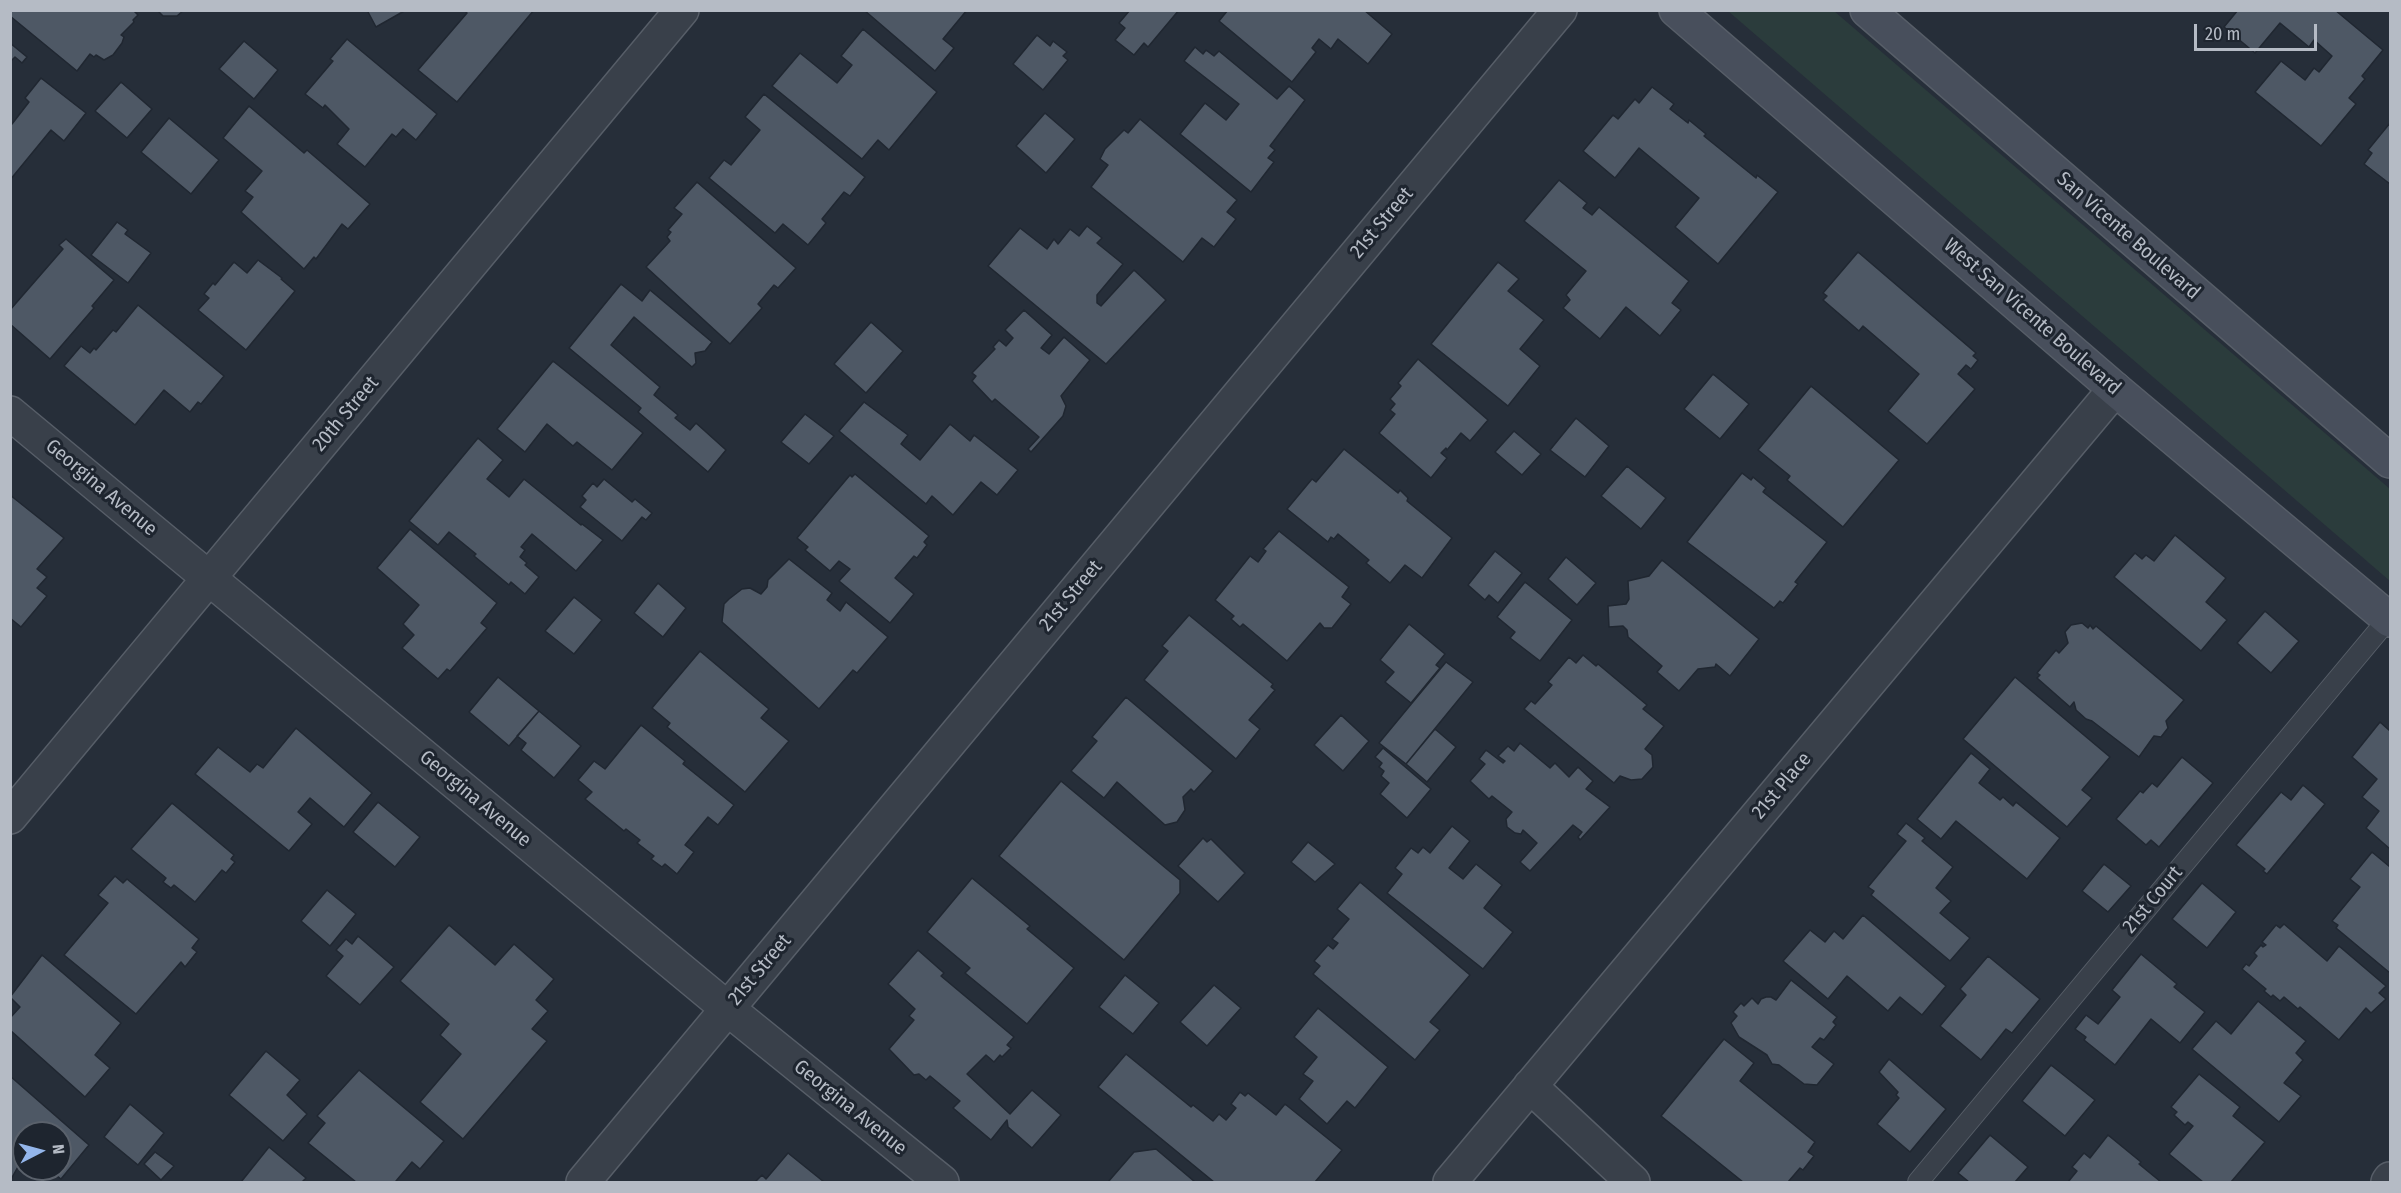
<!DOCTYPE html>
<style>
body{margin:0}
#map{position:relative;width:2401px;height:1193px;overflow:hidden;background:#262e39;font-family:"Fira Sans Condensed",sans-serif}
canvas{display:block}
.frame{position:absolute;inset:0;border:12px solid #b5bbc5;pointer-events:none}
.north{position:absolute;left:12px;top:1121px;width:60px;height:60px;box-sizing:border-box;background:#1e252f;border:2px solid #5a616b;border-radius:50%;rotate:84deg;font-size:16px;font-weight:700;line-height:24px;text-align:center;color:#b5bbc5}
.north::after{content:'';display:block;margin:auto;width:21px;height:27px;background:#94b6eb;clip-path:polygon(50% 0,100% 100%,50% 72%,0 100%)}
.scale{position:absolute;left:2194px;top:24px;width:123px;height:27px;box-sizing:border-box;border:3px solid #b5bbc5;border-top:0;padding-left:8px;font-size:18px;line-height:21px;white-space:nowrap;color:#b5bbc5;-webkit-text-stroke:4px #1e252f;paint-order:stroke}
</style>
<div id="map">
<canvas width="2401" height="1193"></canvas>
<div class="frame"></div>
<div class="north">N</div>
<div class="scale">20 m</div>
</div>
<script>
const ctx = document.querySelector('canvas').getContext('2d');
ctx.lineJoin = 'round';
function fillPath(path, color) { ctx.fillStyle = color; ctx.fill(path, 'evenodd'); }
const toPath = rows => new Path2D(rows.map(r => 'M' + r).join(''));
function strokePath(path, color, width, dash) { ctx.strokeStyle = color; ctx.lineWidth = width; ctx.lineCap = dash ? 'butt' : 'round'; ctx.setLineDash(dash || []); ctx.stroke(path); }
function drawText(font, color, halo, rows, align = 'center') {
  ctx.font = font + ' "Fira Sans Condensed",sans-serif'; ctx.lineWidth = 6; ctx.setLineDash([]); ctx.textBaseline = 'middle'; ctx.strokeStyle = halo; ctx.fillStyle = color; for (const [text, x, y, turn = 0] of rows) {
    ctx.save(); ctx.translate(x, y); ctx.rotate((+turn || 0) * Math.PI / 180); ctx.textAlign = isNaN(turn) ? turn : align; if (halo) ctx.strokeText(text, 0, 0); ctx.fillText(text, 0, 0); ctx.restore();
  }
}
fillPath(toPath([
 [1728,11,1834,11,2390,489,2390,581]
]), '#2b3c3c');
const building = toPath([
 [10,10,133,10,138,15,133,20,134,22,121,35,124,37,122,43,113,55,104,60,96,55,94,57,90,54,77,71,10,16,10,10],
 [157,10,184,10,177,16,163,16,157,10],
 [367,10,406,10,376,27,367,10],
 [464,10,534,10,457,102,418,70,467,13,464,10],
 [864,10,967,10,943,39,954,48,935,71,864,10],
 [1130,10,1179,10,1148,47,1144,43,1134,55,1115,40,1125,28,1119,23,1130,10],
 [1228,10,1364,10,1392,34,1368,64,1338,39,1331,49,1319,39,1312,48,1316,52,1292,82,1219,21,1228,10],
 [2238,10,2335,10,2383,50,2362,76,2365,79,2349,98,2356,104,2321,146,2255,92,2281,61,2305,80,2314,68,2319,72,2332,56,2314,40,2309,47,2280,23,2255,53,2224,27,2238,10],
 [863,29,937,92,889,150,878,140,862,159,772,86,800,53,837,83,852,65,841,56,863,29],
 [1037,35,1050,46,1053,41,1067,52,1063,56,1068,60,1043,90,1013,64,1037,35],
 [347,39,437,114,416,140,403,129,396,137,392,134,365,167,337,144,349,129,325,105,323,108,305,94,333,61,330,59,347,39],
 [244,41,278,70,254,99,219,69,244,41],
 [10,43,27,57,22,63,15,57,10,62,10,43],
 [1195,47,1203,54,1206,50,1214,56,1219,51,1277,99,1289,86,1305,100,1270,146,1275,150,1268,158,1274,162,1251,192,1180,134,1205,103,1226,120,1239,104,1184,61,1195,47],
 [41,78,86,113,64,141,51,130,10,180,10,122,12,124,29,102,25,98,41,78],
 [121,82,152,109,127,138,95,111,121,82],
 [1652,87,1674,104,1670,109,1688,123,1689,120,1706,134,1704,136,1756,178,1757,175,1778,192,1718,264,1675,227,1699,198,1639,148,1615,178,1583,151,1613,115,1618,119,1635,99,1639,103,1652,87],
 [764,94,865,177,850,196,844,192,822,219,826,223,808,245,783,224,775,233,709,178,724,160,731,165,760,130,745,117,764,94],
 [249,106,304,153,307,150,370,204,348,229,342,224,316,259,314,257,304,269,241,212,253,197,245,191,262,171,223,138,249,106],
 [1045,113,1075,139,1046,173,1016,146,1045,113],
 [169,118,219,160,191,194,141,152,169,118],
 [1140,119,1237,200,1227,212,1236,219,1214,247,1202,238,1183,262,1091,187,1108,165,1100,159,1105,149,1124,130,1128,133,1140,119],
 [2390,123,2390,184,2364,164,2372,153,2368,150,2390,123],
 [1559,180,1587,203,1583,208,1592,215,1599,207,1689,281,1672,303,1681,310,1660,336,1626,307,1600,339,1563,308,1570,300,1566,295,1586,271,1524,221,1559,180],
 [697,182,796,268,778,288,774,285,758,304,762,308,730,344,646,267,670,241,667,237,671,232,668,230,682,214,674,208,697,182],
 [117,222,128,230,125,234,151,253,128,283,91,255,117,222],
 [1087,226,1102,238,1097,243,1123,264,1097,295,1097,303,1101,306,1134,270,1166,300,1106,364,988,266,1020,228,1047,249,1054,239,1058,244,1070,229,1079,236,1087,226],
 [66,239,114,280,92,306,94,308,50,359,10,324,10,310,63,249,59,245,66,239],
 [1858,252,1976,353,1973,356,1978,360,1971,369,1966,365,1958,374,1975,389,1927,444,1888,411,1919,374,1863,326,1859,331,1823,300,1827,296,1823,293,1858,252],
 [258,260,282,278,281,279,295,291,246,350,198,310,209,298,204,294,213,283,215,285,234,262,247,273,258,260],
 [1498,262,1519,279,1508,291,1544,320,1520,349,1540,366,1508,406,1431,344,1498,262],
 [621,284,642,301,650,290,712,342,705,351,695,353,696,363,692,367,634,317,611,345,660,387,654,395,678,415,675,418,690,430,696,423,726,450,708,472,638,412,641,408,569,348,621,284],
 [138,305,224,376,201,404,198,402,190,412,164,390,135,425,64,366,81,346,90,353,94,348,96,350,113,330,116,332,138,305],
 [1024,310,1052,335,1041,348,1049,354,1064,337,1090,360,1061,396,1066,406,1063,416,1031,452,1028,449,1039,437,995,399,992,402,972,381,976,376,972,373,995,349,993,347,999,340,1006,346,1013,338,1005,330,1024,310],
 [871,322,903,351,866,393,834,364,871,322],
 [1418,359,1488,420,1470,441,1461,433,1447,450,1446,448,1441,453,1447,458,1431,478,1379,433,1395,414,1390,410,1395,404,1390,399,1401,386,1398,383,1418,359],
 [553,361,643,433,612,470,577,442,573,446,547,424,525,452,497,429,553,361],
 [1713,374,1749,404,1720,439,1684,409,1713,374],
 [1811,386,1899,460,1843,527,1787,480,1790,476,1758,450,1811,386],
 [864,402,908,435,901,444,920,460,950,424,970,441,974,435,1018,470,997,495,981,482,953,515,932,496,926,504,839,431,864,402],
 [805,414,834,436,809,464,781,442,805,414],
 [1576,418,1609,446,1585,477,1550,450,1576,418],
 [1514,431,1541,454,1522,475,1495,452,1514,431],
 [478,438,503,460,487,479,509,497,524,479,581,525,582,524,603,540,576,571,532,534,521,547,525,550,520,557,527,563,525,565,539,577,525,594,511,582,509,585,474,556,476,554,449,532,438,545,409,521,478,438],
 [1344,449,1398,493,1400,490,1408,498,1407,501,1452,538,1422,578,1405,565,1390,583,1366,563,1369,560,1338,534,1334,539,1331,537,1328,542,1287,509,1312,479,1316,482,1344,449],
 [1627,466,1666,498,1641,529,1601,496,1627,466],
 [1742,473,1751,480,1753,477,1766,488,1763,492,1827,542,1795,582,1798,584,1783,603,1780,601,1774,608,1687,542,1742,473],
 [855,474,929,536,924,542,927,545,917,558,914,556,895,578,914,594,890,623,839,581,850,569,839,561,830,571,805,550,808,547,797,538,850,475,852,477,855,474],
 [604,479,632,502,635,499,652,513,646,520,642,517,622,541,580,507,586,500,582,496,593,483,597,487,604,479],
 [10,495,64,538,37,569,47,577,37,588,47,596,21,627,10,618,10,495],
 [410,529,497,603,481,623,487,628,450,671,447,669,438,679,402,648,414,635,403,624,419,605,377,568,410,529],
 [1279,531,1349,587,1342,597,1351,604,1332,628,1324,628,1320,623,1287,661,1243,624,1240,627,1231,619,1234,616,1215,600,1250,556,1258,562,1266,551,1263,549,1279,531],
 [2175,535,2226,578,2206,602,2227,620,2201,651,2114,577,2135,553,2142,559,2146,555,2154,561,2175,535],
 [1495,551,1522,573,1498,603,1489,595,1485,600,1468,585,1495,551],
 [1566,557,1596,583,1577,605,1548,579,1566,557],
 [789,559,832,593,827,600,840,611,846,602,888,637,857,673,853,670,819,709,722,622,724,604,729,599,742,589,750,588,761,594,767,587,768,580,789,559],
 [1662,560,1759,639,1730,676,1716,664,1715,667,1698,669,1679,691,1657,672,1662,666,1628,637,1627,630,1623,626,1609,627,1608,606,1626,604,1629,599,1628,581,1649,576,1662,560],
 [1525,582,1572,620,1540,661,1510,638,1515,632,1497,617,1525,582],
 [658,583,686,608,663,637,634,613,658,583],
 [574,597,602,620,574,654,545,631,574,597],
 [2265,611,2299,641,2271,673,2237,643,2265,611],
 [1189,615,1273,684,1271,687,1275,690,1249,720,1260,729,1236,759,1144,680,1168,651,1162,646,1189,615],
 [2082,623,2088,628,2090,625,2093,629,2096,626,2184,700,2166,721,2168,728,2161,737,2154,736,2139,757,2092,721,2086,719,2076,710,2074,702,2070,707,2037,678,2040,675,2037,673,2056,650,2059,653,2068,643,2065,632,2071,625,2082,623],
 [1409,624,1445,654,1436,665,1440,668,1411,703,1385,682,1394,672,1380,660,1409,624],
 [700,651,769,709,761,718,789,741,745,792,667,727,670,723,652,708,700,651],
 [1583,655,1596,666,1598,664,1647,705,1643,709,1664,726,1645,749,1652,755,1653,767,1642,779,1631,780,1620,776,1614,783,1524,709,1531,701,1535,704,1552,685,1548,682,1569,657,1576,663,1583,655],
 [1446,662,1473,682,1406,764,1379,743,1446,662],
 [498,677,539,711,509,746,469,712,498,677],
 [2015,677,2110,757,2082,790,2092,798,2067,827,1963,739,2015,677],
 [1126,697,1213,771,1194,792,1191,789,1183,797,1185,810,1177,822,1165,825,1117,782,1104,798,1071,771,1097,741,1092,737,1126,697],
 [539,711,581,746,554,778,521,750,526,743,517,736,539,711],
 [1341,715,1369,741,1343,771,1314,745,1341,715],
 [2380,722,2390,731,2390,849,2366,828,2379,811,2362,797,2377,779,2352,757,2380,722],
 [641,725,685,761,683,764,734,805,718,825,708,817,685,845,694,852,677,874,665,864,662,867,651,859,654,856,637,843,640,840,626,829,624,831,585,799,592,792,578,780,594,761,605,769,641,725],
 [296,728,372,793,344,827,310,798,298,812,312,824,289,851,195,774,218,747,250,772,257,764,263,768,296,728],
 [1435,729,1456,747,1427,782,1406,764,1435,729],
 [1520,743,1550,768,1555,763,1569,777,1578,767,1593,781,1586,789,1610,807,1580,840,1578,837,1582,832,1573,825,1530,871,1520,862,1537,843,1523,830,1521,834,1515,833,1507,827,1506,819,1512,812,1492,796,1489,799,1470,781,1485,764,1479,759,1486,750,1503,763,1505,761,1498,756,1508,746,1514,751,1520,743],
 [1383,748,1431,789,1407,818,1380,794,1389,783,1381,776,1384,771,1379,767,1382,763,1375,757,1383,748],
 [1971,753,1990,769,1979,783,2000,800,2003,797,2013,806,2016,802,2060,838,2027,879,1956,821,1941,839,1917,819,1971,753],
 [2182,757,2213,783,2159,847,2151,840,2146,845,2116,819,2140,791,2143,793,2152,783,2157,787,2182,757],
 [1061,781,1180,880,1180,893,1124,960,999,856,1061,781],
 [2303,785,2325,804,2267,874,2263,871,2265,869,2236,845,2281,792,2291,800,2303,785],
 [378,802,420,837,395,867,353,832,378,802],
 [172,803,234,855,231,859,235,862,226,873,222,870,195,902,174,885,171,888,163,882,166,878,131,849,172,803],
 [1906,823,1925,838,1922,841,1953,867,1936,888,1951,901,1940,913,1970,938,1950,961,1871,895,1874,891,1868,887,1906,841,1897,834,1906,823],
 [1452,826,1470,841,1449,868,1463,879,1476,864,1502,885,1484,908,1513,932,1483,969,1387,893,1402,874,1395,868,1411,848,1418,853,1423,847,1430,853,1452,826],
 [1203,838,1207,842,1211,839,1245,873,1218,902,1178,866,1203,838],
 [1308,842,1335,864,1315,882,1291,862,1308,842],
 [2372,852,2390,867,2390,973,2336,928,2338,925,2332,921,2360,887,2350,879,2372,852],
 [2104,864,2131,886,2108,912,2082,891,2104,864],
 [115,876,123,883,127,879,199,939,192,948,197,952,185,967,181,962,136,1014,64,955,108,903,98,895,115,876],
 [972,878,1030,926,1027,929,1074,968,1027,1024,965,973,970,968,927,932,972,878],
 [1360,882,1470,975,1430,1022,1440,1030,1415,1060,1313,974,1320,966,1314,961,1328,945,1333,949,1338,943,1332,939,1349,919,1337,909,1360,882],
 [2202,883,2236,912,2207,948,2172,919,2202,883],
 [327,890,356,914,330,946,301,921,327,890],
 [1863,915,1946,986,1922,1015,1900,997,1888,1011,1847,976,1828,999,1783,961,1810,930,1825,942,1834,931,1843,939,1863,915],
 [2284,924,2327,961,2339,946,2386,986,2379,993,2386,999,2371,1013,2366,1008,2339,1040,2300,1007,2298,1009,2284,997,2280,1001,2273,995,2271,997,2264,991,2266,989,2242,969,2246,964,2249,966,2257,956,2254,953,2261,945,2263,947,2266,945,2262,942,2276,925,2280,928,2284,924],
 [449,925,495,965,514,944,554,979,536,1000,548,1011,532,1029,547,1041,463,1139,420,1102,461,1054,440,1035,449,1024,400,981,449,925],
 [358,936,394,967,360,1005,326,976,343,956,336,950,346,939,352,944,358,936],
 [918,950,944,973,941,976,1014,1037,1007,1045,1011,1048,1002,1057,1000,1055,994,1062,986,1055,967,1074,1010,1114,1032,1090,1061,1115,1032,1148,1008,1127,1007,1120,991,1140,953,1108,960,1101,930,1076,926,1080,919,1074,914,1075,889,1049,914,1020,909,1016,915,1009,888,984,918,950],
 [2141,954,2177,984,2174,987,2205,1012,2180,1043,2151,1019,2115,1065,2084,1040,2086,1037,2075,1029,2086,1015,2098,1024,2120,997,2112,990,2141,954],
 [42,955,121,1023,95,1055,110,1068,85,1097,10,1030,10,1018,20,1007,10,997,42,955],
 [1988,956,2040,999,2012,1033,2006,1029,1981,1060,1940,1026,1966,995,1960,989,1988,956],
 [1125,975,1159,1003,1133,1034,1099,1007,1125,975],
 [1791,980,1837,1017,1833,1022,1836,1025,1824,1040,1820,1038,1812,1047,1834,1064,1817,1085,1804,1084,1779,1065,1772,1064,1767,1055,1739,1037,1731,1023,1737,1016,1733,1012,1741,1003,1744,1006,1752,998,1758,1004,1761,999,1766,997,1771,997,1776,1000,1791,980],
 [1214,985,1241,1008,1207,1046,1180,1022,1214,985],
 [2258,1001,2306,1041,2296,1053,2303,1060,2284,1083,2301,1096,2279,1122,2192,1049,2216,1021,2231,1034,2258,1001],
 [1318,1008,1388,1067,1355,1108,1347,1101,1327,1124,1299,1099,1313,1081,1303,1074,1317,1057,1294,1037,1318,1008],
 [1724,1039,1754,1063,1740,1081,1815,1142,1808,1152,1814,1156,1803,1170,1800,1168,1788,1182,1743,1182,1661,1116,1724,1039],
 [266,1051,300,1080,287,1095,307,1114,283,1141,229,1095,266,1051],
 [1126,1054,1191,1107,1193,1105,1213,1121,1219,1114,1226,1120,1236,1108,1231,1104,1240,1092,1245,1096,1248,1093,1276,1115,1285,1104,1342,1150,1315,1182,1214,1182,1098,1087,1126,1054],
 [1889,1059,1946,1109,1910,1152,1877,1124,1899,1098,1896,1095,1898,1092,1879,1072,1889,1059],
 [2051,1065,2095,1100,2065,1136,2022,1101,2051,1065],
 [359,1070,444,1141,420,1169,412,1162,396,1181,399,1182,356,1182,308,1143,325,1123,317,1116,359,1070],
 [2199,1074,2240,1107,2233,1116,2265,1142,2231,1182,2203,1182,2169,1154,2193,1126,2188,1122,2185,1125,2174,1115,2177,1112,2171,1107,2199,1074],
 [10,1076,89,1145,61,1179,49,1170,38,1175,26,1169,60,1169,60,1133,24,1133,24,1168,19,1165,10,1181,10,1076],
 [130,1104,164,1133,138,1165,104,1137,130,1104],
 [1990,1135,2028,1167,2015,1182,1969,1182,1958,1173,1990,1135],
 [2108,1135,2141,1162,2139,1164,2161,1182,2068,1182,2077,1171,2072,1167,2084,1153,2090,1158,2108,1135],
 [269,1147,306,1178,302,1182,241,1182,269,1147],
 [1156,1149,1195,1182,1108,1182,1134,1152,1156,1149],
 [155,1152,174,1166,161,1180,144,1164,155,1152],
 [788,1153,824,1182,755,1182,762,1175,766,1179,788,1153]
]);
fillPath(building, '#4e5865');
strokePath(building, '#202731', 1.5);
const lane = toPath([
 [1918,1182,2389,618]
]);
const street = toPath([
 [10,413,728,1009,942,1182],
 [10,817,682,10],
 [1530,1086,1633,1182],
 [583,1182,1560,10],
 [1450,1182,2115,389],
 [2388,1182,2390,1179]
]);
const secondary = toPath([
 [1676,10,2115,389,2390,620],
 [1867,10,2390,461]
]);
strokePath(lane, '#575e68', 22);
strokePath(street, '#575e68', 36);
strokePath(secondary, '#575e68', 36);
strokePath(lane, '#39404a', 20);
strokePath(street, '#39404a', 33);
strokePath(secondary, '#484f5c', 33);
drawText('20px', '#b5bbc5', '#1e252f', [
 ["21st Street",1382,223,-50],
 ["San Vicente Boulevard",2128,236,41],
 ["West San Vicente Boulevard",2032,317,41],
 ["20th Street",346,414,-50],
 ["Georgina Avenue",101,488,40],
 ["21st Street",1071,596,-50],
 ["21st Place",1782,786,-50],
 ["Georgina Avenue",475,799,40],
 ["21st Court",2153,900,-50],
 ["21st Street",760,970,-50],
 ["Georgina Avenue",850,1108,39]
]);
</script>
